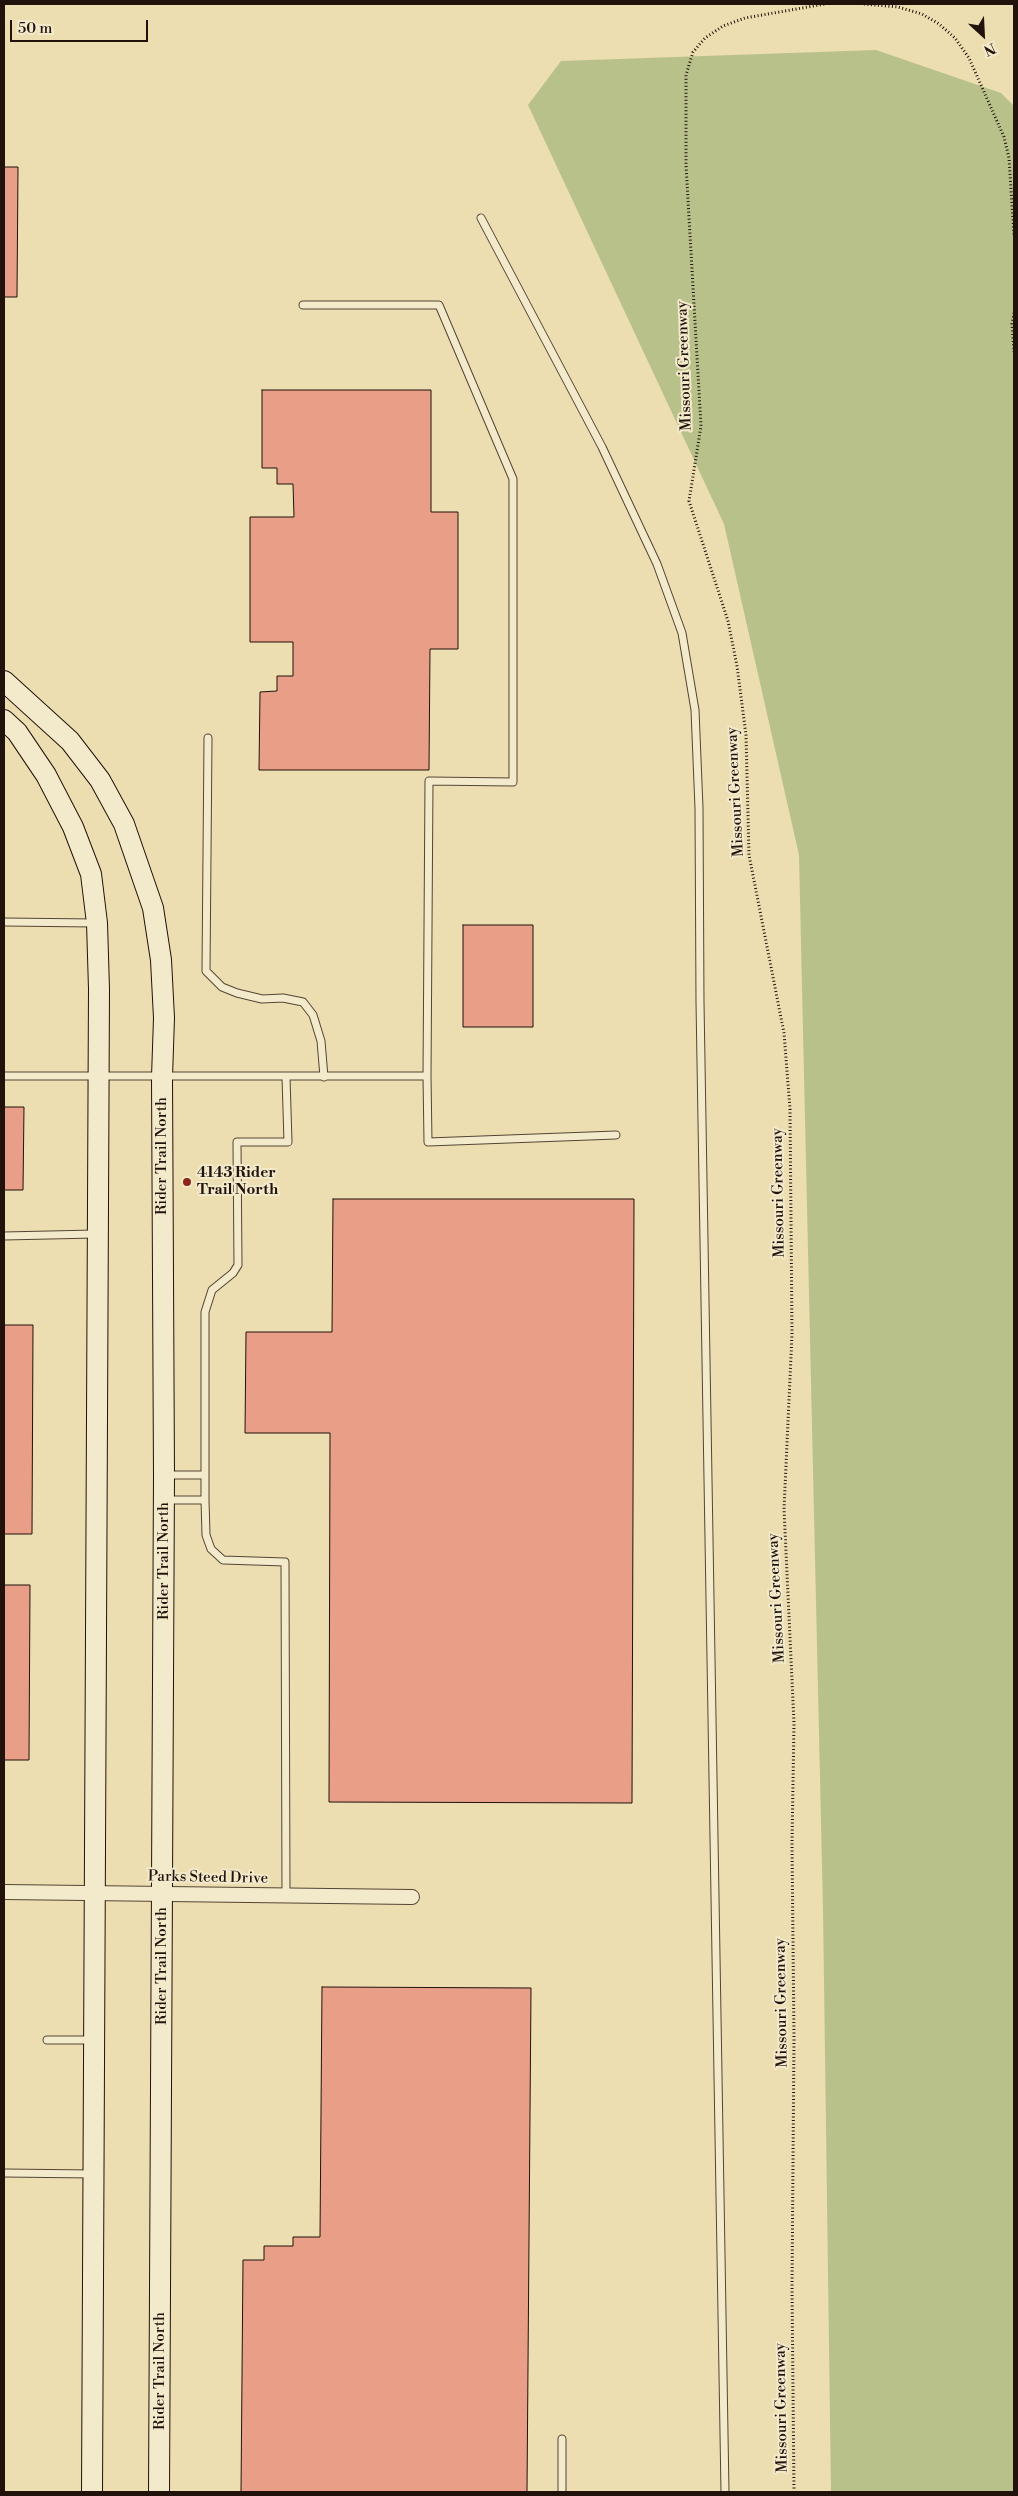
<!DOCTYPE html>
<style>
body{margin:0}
#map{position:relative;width:1018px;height:2496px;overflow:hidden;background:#ecdeb0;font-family:"Libre Bodoni",serif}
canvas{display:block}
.frame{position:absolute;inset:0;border:5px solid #21120b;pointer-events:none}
.north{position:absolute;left:958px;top:10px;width:50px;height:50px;-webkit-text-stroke:4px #f3eacc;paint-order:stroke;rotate:155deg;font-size:14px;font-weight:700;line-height:20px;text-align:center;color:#21120b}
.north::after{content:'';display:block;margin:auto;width:18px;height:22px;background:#21120b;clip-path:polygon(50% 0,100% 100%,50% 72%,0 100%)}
.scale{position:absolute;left:10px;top:20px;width:138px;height:22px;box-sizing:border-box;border:2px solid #21120b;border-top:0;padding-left:6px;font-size:15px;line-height:18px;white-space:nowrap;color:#21120b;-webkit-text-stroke:4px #f3eacc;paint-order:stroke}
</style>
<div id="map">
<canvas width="1018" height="2496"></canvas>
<div class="frame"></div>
<div class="north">N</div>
<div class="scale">50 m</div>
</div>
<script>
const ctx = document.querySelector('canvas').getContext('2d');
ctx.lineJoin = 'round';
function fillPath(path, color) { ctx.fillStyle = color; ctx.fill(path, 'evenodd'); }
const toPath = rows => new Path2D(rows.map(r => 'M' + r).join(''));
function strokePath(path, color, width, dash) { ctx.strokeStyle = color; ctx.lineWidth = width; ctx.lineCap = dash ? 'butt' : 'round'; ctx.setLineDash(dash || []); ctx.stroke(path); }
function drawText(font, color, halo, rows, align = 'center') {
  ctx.font = font + ' "Libre Bodoni",serif'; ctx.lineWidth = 4; ctx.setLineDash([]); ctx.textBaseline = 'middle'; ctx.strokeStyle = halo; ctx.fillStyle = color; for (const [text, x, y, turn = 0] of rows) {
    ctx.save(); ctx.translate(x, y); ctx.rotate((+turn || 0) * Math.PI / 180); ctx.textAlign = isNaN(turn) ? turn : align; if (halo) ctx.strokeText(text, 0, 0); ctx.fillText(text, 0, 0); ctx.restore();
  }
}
fillPath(toPath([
 [876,50,1001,93,1014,106,1014,2492,831,2492,823,1909,799,855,724,524,528,105,561,61]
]), '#b9c18b');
const building = toPath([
 [4,167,18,167,17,297,4,297,4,167],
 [262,390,431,390,431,512,458,512,458,649,430,649,429,770,259,770,260,692,277,691,277,676,293,676,293,642,250,642,250,517,294,517,293,484,277,484,277,468,262,468,262,390],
 [463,925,533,925,533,1027,463,1027,463,925],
 [4,1107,24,1107,23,1190,4,1190,4,1107],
 [333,1199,634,1199,632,1803,329,1802,330,1433,245,1433,246,1332,332,1332,333,1199],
 [4,1325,33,1325,32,1534,4,1534,4,1325],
 [4,1585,30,1585,29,1760,4,1760,4,1585],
 [322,1987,531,1988,527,2492,241,2492,243,2260,264,2260,264,2246,293,2246,293,2237,320,2237,322,1987]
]);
fillPath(building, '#e89e87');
strokePath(building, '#21120b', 1);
const lane = toPath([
 [481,218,602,447,657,564,682,633,695,710,699,808,700,1002,725,2492],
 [303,305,439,305,513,479,513,782,429,781,427,1076],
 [208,738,206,971,222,987,237,993,262,999,283,998,303,1002,313,1015,321,1041,324,1077],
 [4,922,95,923],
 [4,1076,427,1076,428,1142,616,1135],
 [286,1077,288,1142,237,1142,238,1265,233,1273,212,1290,205,1312,205,1500,206,1535,211,1549,223,1560,285,1562,286,1895],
 [4,1236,95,1234],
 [166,1475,205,1475],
 [165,1500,205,1500],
 [47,2040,93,2040],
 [4,2173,93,2174],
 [562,2492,562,2439]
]);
const street = toPath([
 [4,1892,412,1897]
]);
const secondary = toPath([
 [4,681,70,741,100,780,124,824,153,908,161,960,164,1018,162,1077,164,1476,159,2492],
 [4,720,17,732,46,775,73,827,91,874,97,923,99,989,92,2492]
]);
strokePath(lane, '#544534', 9);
strokePath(street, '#544534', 16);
strokePath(secondary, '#21120b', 22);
strokePath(toPath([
 [864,4,898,7,922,14,939,24,955,38,969,58,1004,137,1009,158,1014,236],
 [1014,313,1012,324,1014,352],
 [794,2492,792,2288,794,2038,792,1844,794,1723,784,1509,792,1334,790,1109,784,1033,749,855,746,735,737,666,728,621,689,501,701,426,686,165,686,75,693,52,705,38,723,26,745,18,825,4]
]), '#21120b', 3, [1, 2.5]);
strokePath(lane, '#f3eacc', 7);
strokePath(street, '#f3eacc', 14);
strokePath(secondary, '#f3eacc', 20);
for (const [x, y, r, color] of [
 [187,1182,5,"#8f2418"]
]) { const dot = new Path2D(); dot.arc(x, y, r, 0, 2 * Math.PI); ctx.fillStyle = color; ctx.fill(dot); strokePath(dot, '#f3eacc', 2); }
drawText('15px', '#21120b', '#f3eacc', [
 ["Missouri Greenway",685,366,-92],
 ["Missouri Greenway",736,792,-93],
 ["Rider Trail North",162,1156,-90],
 ["Missouri Greenway",779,1193,-91],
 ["Rider Trail North",164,1561,-90],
 ["Missouri Greenway",777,1598,-93],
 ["Parks Steed Drive",208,1878,1],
 ["Rider Trail North",162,1966,-90],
 ["Missouri Greenway",782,2003,-91],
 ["Rider Trail North",160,2371,-90],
 ["Missouri Greenway",782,2408,-91]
]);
drawText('bold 15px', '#21120b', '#f3eacc', [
 ["4143 Rider",197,1173],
 ["Trail North",197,1190]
], 'left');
</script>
